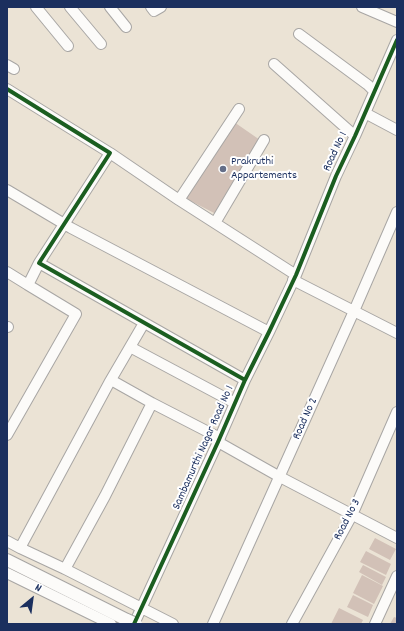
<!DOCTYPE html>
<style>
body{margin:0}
#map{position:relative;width:404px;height:631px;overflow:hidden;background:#ebe3d5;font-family:Dekko,sans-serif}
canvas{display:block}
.frame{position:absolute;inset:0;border:8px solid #1b2f5e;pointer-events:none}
.north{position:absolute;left:12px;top:579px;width:40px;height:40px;-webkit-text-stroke:3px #fff;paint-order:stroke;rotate:29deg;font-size:11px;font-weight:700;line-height:16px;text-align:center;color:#1b2f5e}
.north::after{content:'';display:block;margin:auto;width:14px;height:18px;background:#1b2f5e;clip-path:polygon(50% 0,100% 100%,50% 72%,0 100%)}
</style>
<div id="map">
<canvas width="404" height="631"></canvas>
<div class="frame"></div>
<div class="north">N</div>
</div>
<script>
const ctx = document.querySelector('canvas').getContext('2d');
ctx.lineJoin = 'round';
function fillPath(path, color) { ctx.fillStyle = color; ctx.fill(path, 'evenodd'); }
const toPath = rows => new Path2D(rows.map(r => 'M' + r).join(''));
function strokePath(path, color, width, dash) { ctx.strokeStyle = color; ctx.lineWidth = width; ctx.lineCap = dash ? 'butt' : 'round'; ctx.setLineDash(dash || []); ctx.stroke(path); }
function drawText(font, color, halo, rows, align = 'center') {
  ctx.font = font + ' Dekko,sans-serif'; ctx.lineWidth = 4; ctx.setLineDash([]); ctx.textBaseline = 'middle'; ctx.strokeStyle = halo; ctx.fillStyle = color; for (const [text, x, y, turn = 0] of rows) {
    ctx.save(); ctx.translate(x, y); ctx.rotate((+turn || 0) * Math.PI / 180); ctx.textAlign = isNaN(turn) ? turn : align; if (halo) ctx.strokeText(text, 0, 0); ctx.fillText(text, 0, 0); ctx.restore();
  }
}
fillPath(toPath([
 [234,122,260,140,216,214,185,198],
 [375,538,396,549,390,560,369,549],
 [366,551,391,564,386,575,360,562],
 [363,565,386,577,382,585,359,572],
 [362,575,383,586,374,604,353,593],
 [353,595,373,605,368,617,347,607],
 [339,608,363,620,361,624,331,624],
 [394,617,397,618,397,624,390,624]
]), '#d2c1b7');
const minor = toPath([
 [36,7,68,46],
 [70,7,101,44],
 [110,7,126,27],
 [151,7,154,11,161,7],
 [362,7,397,22],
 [299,34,368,85,374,91],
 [274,64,355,136],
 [7,65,14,69],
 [7,89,110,153,39,263,245,380],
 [365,113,397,130],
 [110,153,179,200,296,275],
 [7,190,71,228,269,332],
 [179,200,239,109],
 [215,223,264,140],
 [7,272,28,285,39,263],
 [293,280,397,333],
 [144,323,109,383,20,548,65,569,173,624],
 [7,327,8,327],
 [130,347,235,403],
 [152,403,220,438],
 [7,435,76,314,28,285],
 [218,442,280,477,397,538],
 [7,541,20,548],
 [65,569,105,496,152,403,111,380],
 [7,573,111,624],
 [134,624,218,442,245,380,269,332,296,275,336,176,355,136,397,40],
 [213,624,354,311,397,212],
 [292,624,352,515,397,412],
 [375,624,397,576]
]);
const major = toPath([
 [7,560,127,620]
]);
strokePath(minor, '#a8a6a4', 12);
strokePath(major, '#a8a6a4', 14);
strokePath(minor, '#fcfbf9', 10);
strokePath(major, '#fcfbf9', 12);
const majorBridge = toPath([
 [127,620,136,624]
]);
strokePath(majorBridge, '#a8a6a4', 14, []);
strokePath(majorBridge, '#fcfbf9', 12);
strokePath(toPath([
 [7,89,110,153,39,263,245,380],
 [134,624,218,442,245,380,269,332,296,275,336,176,355,136,397,40]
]), '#1b5e20', 4);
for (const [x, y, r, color] of [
 [223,169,4,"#646e88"]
]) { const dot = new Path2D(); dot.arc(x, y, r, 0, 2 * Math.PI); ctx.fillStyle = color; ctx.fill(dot); strokePath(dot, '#fff', 1.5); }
drawText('12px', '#1b2f5e', '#fff', [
 ["Road No 1",336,152,-65],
 ["Road No 2",306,419,-66],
 ["Sambamurthi Nagar Road No 1",204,448,-66],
 ["Road No 3",348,520,-63]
]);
drawText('12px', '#1b2f5e', '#fff', [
 ["Prakruthi",231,162],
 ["Appartements",231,176]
], 'left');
</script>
